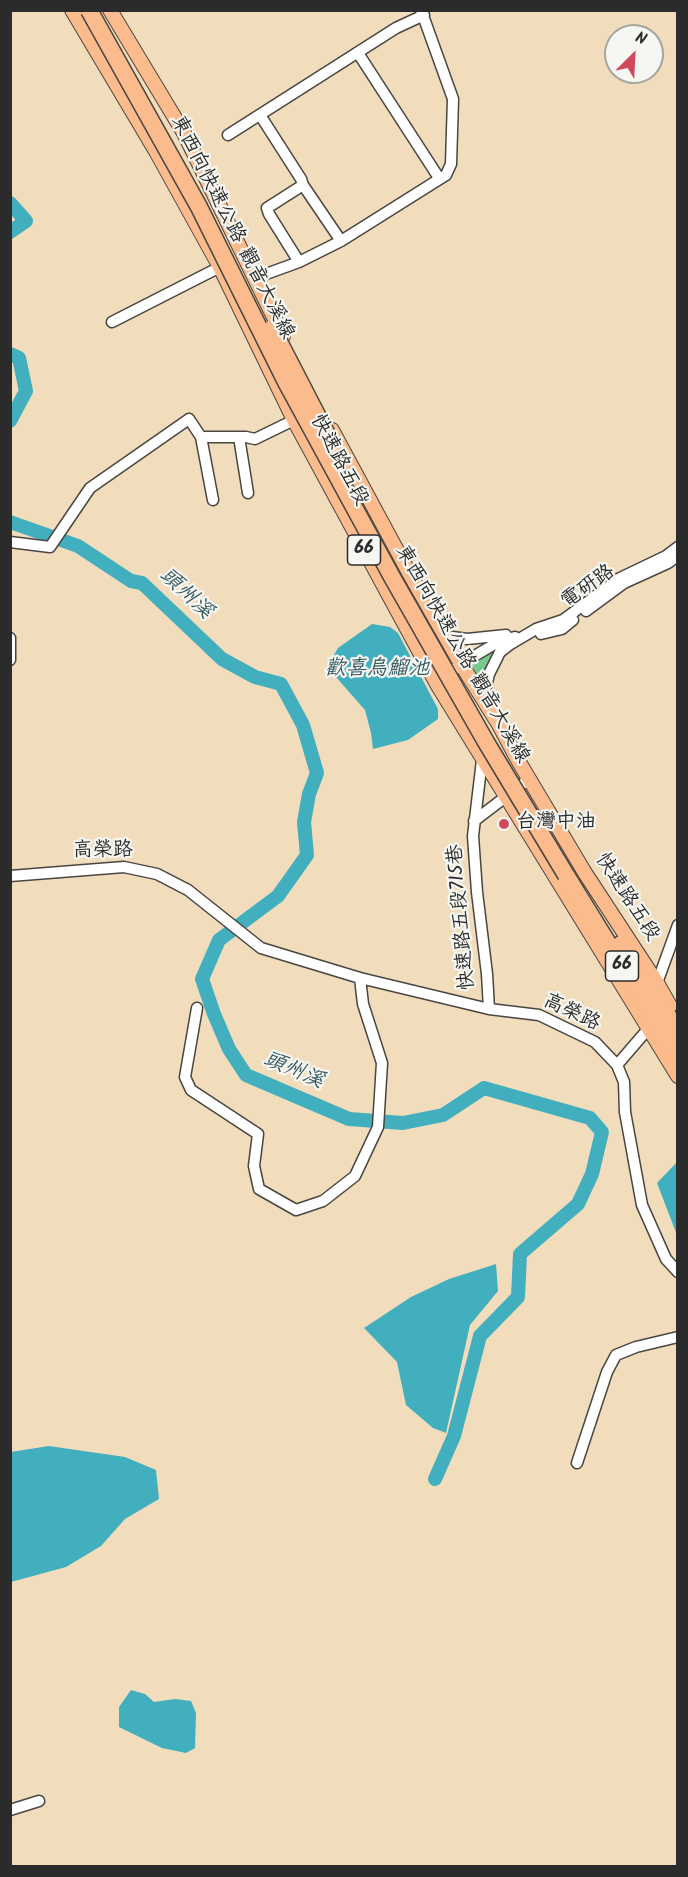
<!DOCTYPE html>
<meta charset="utf-8">
<style>
body{margin:0}
#map{position:relative;width:688px;height:1877px;overflow:hidden;background:#f1dcbc;font-family:Kalam,sans-serif}
canvas{display:block}
.frame{position:absolute;inset:0;border:12px solid #2b2b2b;pointer-events:none}
.north{position:absolute;left:604px;top:24px;width:60px;height:60px;box-sizing:border-box;background:#f6f6f2;border:2px solid #a5a5a2;border-radius:50%;rotate:24deg;font-size:16px;font-weight:700;line-height:24px;text-align:center;color:#2b2b2b}
.north::after{content:'';display:block;margin:auto;width:21px;height:27px;background:#d1495b;clip-path:polygon(50% 0,100% 100%,50% 72%,0 100%)}
</style>
<div id="map">
<canvas width="688" height="1877"></canvas>
<div class="frame"></div>
<div class="north">N</div>
</div>
<script>
const ctx = document.querySelector('canvas').getContext('2d');
ctx.lineJoin = 'round';
function fillPath(path, color) { ctx.fillStyle = color; ctx.fill(path, 'evenodd'); }
const toPath = rows => new Path2D(rows.map(r => 'M' + r).join(''));
function strokePath(path, color, width, dash) { ctx.strokeStyle = color; ctx.lineWidth = width; ctx.lineCap = dash ? 'butt' : 'round'; ctx.setLineDash(dash || []); ctx.stroke(path); }
function drawText(font, color, halo, rows, align = 'center') {
  ctx.font = font + ' Kalam,"LXGW WenKai TC",sans-serif'; ctx.lineWidth = 4.5; ctx.setLineDash([]); ctx.textBaseline = 'middle'; ctx.strokeStyle = halo; ctx.fillStyle = color; for (const [text, x, y, turn = 0] of rows) {
    ctx.save(); ctx.translate(x, y); ctx.rotate((+turn || 0) * Math.PI / 180); ctx.textAlign = isNaN(turn) ? turn : align; if (halo) ctx.strokeText(text, 0, 0); ctx.fillText(text, 0, 0); ctx.restore();
  }
}
fillPath(toPath([
 [501,645,485,669,481,682,471,667]
]), '#77ca8d');
fillPath(toPath([
 [372,624,390,627,398,633,438,709,438,719,408,740,373,749,371,733,365,710,336,677,330,662,338,648],
 [677,1162,677,1235,657,1183],
 [496,1264,498,1291,470,1325,446,1433,433,1428,406,1405,397,1362,364,1328,411,1297,449,1279],
 [49,1446,125,1457,156,1470,159,1499,125,1519,101,1546,66,1567,11,1582,11,1452],
 [131,1690,145,1694,154,1702,175,1699,191,1701,196,1713,195,1748,186,1753,162,1748,119,1727,119,1707]
]), '#42afbf');
strokePath(toPath([
 [10,203,26,221,10,232],
 [10,354,19,358,26,391,10,421],
 [10,522,78,546,131,581,142,583,222,659,255,677,281,684,303,725,317,773,309,794,304,822,307,855,278,896,219,940,202,979,214,1014,229,1049,246,1075,349,1119,403,1123,443,1115,484,1088,590,1118,602,1132,592,1174,578,1204,520,1254,518,1297,480,1336,454,1436,435,1479]
]), '#42afbf', 14);
const minor = toPath([
 [358,53,439,178],
 [260,115,301,179,303,185,341,241],
 [228,135,396,28,424,15],
 [299,262,269,214,267,208,303,185],
 [255,278,299,262,341,241,446,175,451,164,453,99,421,10],
 [112,322,220,267],
 [201,437,213,500],
 [239,437,248,493],
 [10,542,50,547,90,488,189,419,201,437,246,437,255,439,294,420],
 [586,611,624,583,668,563,675,558],
 [541,634,562,629,573,620],
 [445,636,467,639,506,635],
 [10,638,10,660],
 [443,678,461,664,498,642,515,637],
 [483,699,489,674,500,652,509,645,536,629,563,620,620,578,666,556,678,547],
 [482,760,473,836,477,892,487,974,489,1009],
 [474,821,529,779],
 [10,876,124,867,157,874,188,890,261,948,360,978,489,1009,539,1015,595,1042,617,1065,624,1082,625,1112,642,1205,666,1259,678,1272],
 [657,983,678,925],
 [197,1008,185,1077,191,1090,258,1134,254,1166,259,1189,296,1210,323,1201,355,1176,378,1127,382,1063,363,1004,360,978],
 [617,1065,648,1029],
 [577,1463,607,1372,616,1355,636,1347,678,1337],
 [10,1810,39,1801]
]);
const major = toPath([
 [72,10,157,153,220,267,294,420,437,684,678,1076],
 [110,10,184,133,283,336],
 [332,430,408,571,461,664,498,723,519,762,585,873,657,983,670,1006]
]);
const highway = toPath([
 [566,875,678,1057],
 [621,944,678,1031]
]);
strokePath(minor, '#494641', 13);
strokePath(major, '#494641', 16);
strokePath(highway, '#494641', 19);
strokePath(minor, '#fff', 10);
strokePath(major, '#fbbb8d', 14);
strokePath(highway, '#fbbb8d', 16);
const highwayBridge = toPath([
 [89,10,199,207,286,382,392,577,486,742,566,875],
 [272,328,333,446]
]);
strokePath(highwayBridge, '#494641', 19, []);
strokePath(highwayBridge, '#fbbb8d', 16);
for (const [x, y, r, color] of [
 [504,824,6,"#d1495b"]
]) { const dot = new Path2D(); dot.arc(x, y, r, 0, 2 * Math.PI); ctx.fillStyle = color; ctx.fill(dot); strokePath(dot, '#f6f6f2', 2); }
for (const [x, y, w] of [
 [364,550,33],
 [622,966,33]
]) { const box = new Path2D(); box.roundRect(x - w / 2, y - 15, w, 30, 4.5); ctx.fillStyle = '#f6f6f2'; ctx.fill(box); strokePath(box, '#2b2b2b', 1.5); }
drawText('bold 18px', '#2b2b2b', null, [
 ["66",364,550],
 ["66",622,966]
]);
drawText('20px', '#2b2b2b', '#f6f6f2', [
 ["東西向快速公路 觀音大溪線",231,228,63],
 ["快速路五段",338,461,62],
 ["電研路",589,588,-35],
 ["東西向快速公路 觀音大溪線",461,655,60],
 ["高榮路",103,852,-1],
 ["快速路五段",626,898,57],
 ["快速路五段715巷",463,917,-95],
 ["高榮路",571,1014,25]
]);
drawText('20px', '#2b2b2b', '#f6f6f2', [
 ["台灣中油",516,824]
], 'left');
drawText('italic 21px', '#33595f', '#f6f6f2', [
 ["頭州溪",185,595,43],
 ["歡喜烏鰡池",377,670],
 ["頭州溪",293,1072,23]
]);
</script>
